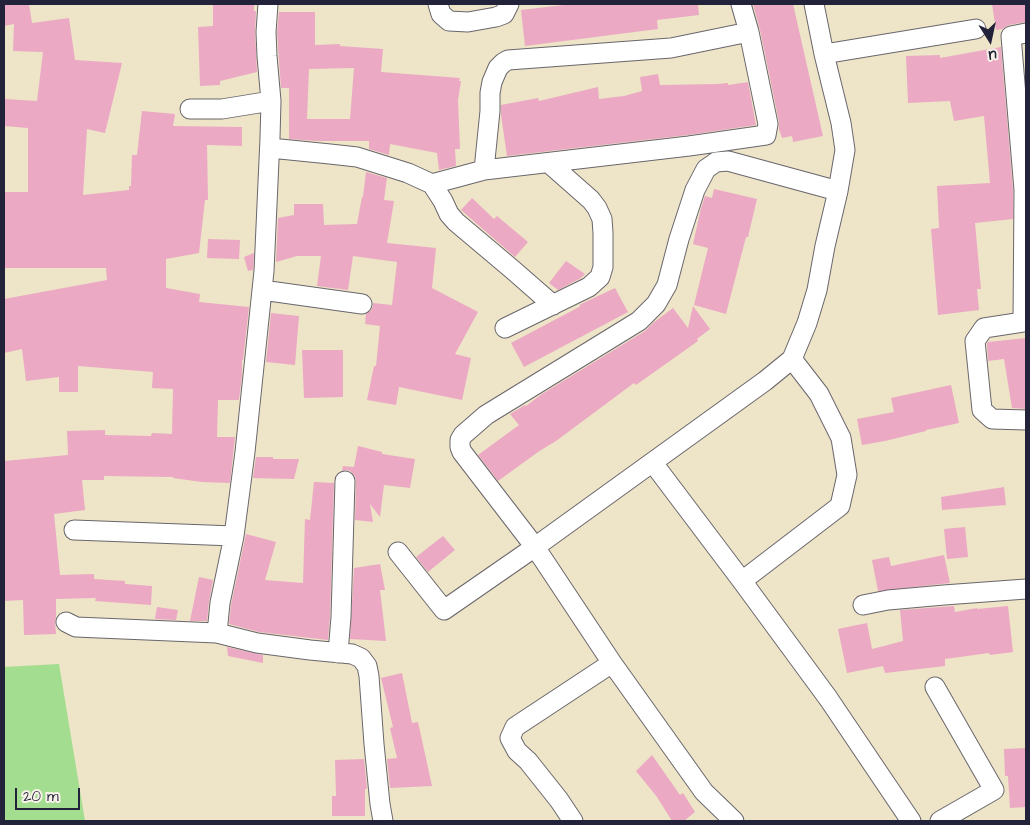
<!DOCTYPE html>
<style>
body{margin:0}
#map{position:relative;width:1030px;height:825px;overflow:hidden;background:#eee4c7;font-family:"Architects Daughter",sans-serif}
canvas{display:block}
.frame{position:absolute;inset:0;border:5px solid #22223b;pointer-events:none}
.north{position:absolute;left:965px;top:15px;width:50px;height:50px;-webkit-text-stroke:4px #f7f3e8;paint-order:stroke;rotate:170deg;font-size:14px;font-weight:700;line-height:20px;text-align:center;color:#22223b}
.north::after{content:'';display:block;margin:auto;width:18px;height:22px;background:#22223b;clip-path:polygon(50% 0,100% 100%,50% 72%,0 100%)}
.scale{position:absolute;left:15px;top:788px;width:65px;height:22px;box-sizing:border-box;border:2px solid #22223b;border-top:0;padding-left:6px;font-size:15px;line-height:18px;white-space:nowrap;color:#22223b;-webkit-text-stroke:4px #f7f3e8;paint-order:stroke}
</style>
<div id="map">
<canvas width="1030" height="825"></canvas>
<div class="frame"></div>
<div class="north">U</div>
<div class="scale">20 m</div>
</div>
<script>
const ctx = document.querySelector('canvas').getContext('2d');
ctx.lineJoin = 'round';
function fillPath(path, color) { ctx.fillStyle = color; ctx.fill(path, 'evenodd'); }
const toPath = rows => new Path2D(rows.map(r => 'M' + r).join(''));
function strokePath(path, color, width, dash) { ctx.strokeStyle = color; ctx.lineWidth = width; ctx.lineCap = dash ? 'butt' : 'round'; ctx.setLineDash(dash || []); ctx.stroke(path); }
fillPath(toPath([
 [59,664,85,821,4,821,4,667]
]), '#a3dd90');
fillPath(toPath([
 [4,4,29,4,32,23,69,18,75,60,122,63,105,133,87,129,83,195,129,190,129,186,131,186,132,155,137,155,142,111,175,114,173,126,242,127,242,146,207,145,208,200,205,200,199,253,166,259,166,288,200,294,199,302,249,307,243,360,242,360,242,375,239,400,218,400,217,437,235,437,230,483,202,482,173,478,173,477,104,476,104,480,82,480,85,510,54,514,60,575,94,574,94,579,125,581,125,584,152,586,151,605,95,601,96,598,56,599,56,617,55,622,56,634,24,635,23,600,4,601,4,461,68,455,67,431,105,430,105,435,151,436,152,433,172,434,173,389,152,388,153,372,78,366,78,392,59,392,59,377,26,381,22,349,4,353,4,299,107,280,106,268,4,268,4,192,28,192,28,128,4,126,5,99,37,101,43,52,13,51,14,24,4,26],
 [213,4,254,4,254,11,256,11,255,32,257,72,220,81,220,85,200,86,198,27,213,26],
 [572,4,698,4,699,15,657,20,658,29,525,46,521,10],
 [753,4,793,4,823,136,793,142,792,136,782,138,779,129,779,122,760,30],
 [992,4,1026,4,1026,22,1009,25,1002,29,996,30],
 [279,12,315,12,315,45,340,44,340,46,383,49,381,72,460,78,459,81,461,81,458,100,460,149,455,149,456,166,439,170,437,153,390,144,389,155,369,149,369,141,316,141,289,139,289,88,281,88,277,32],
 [354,68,350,119,307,119,309,69],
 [1001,47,1013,190,1013,219,975,223,981,289,977,289,979,310,938,315,931,229,939,228,937,186,990,183,984,116,954,121,950,101,908,103,906,56,940,55,940,58],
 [658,74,660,85,717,84,728,83,728,85,748,82,756,125,688,135,507,156,501,115,501,105,538,98,539,101,598,87,599,99,624,96,642,91,640,77],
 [366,172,387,178,384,200,394,201,387,243,436,248,432,288,478,312,455,354,471,358,462,400,399,387,396,405,367,400,374,366,376,366,380,326,365,324,366,314,371,310,373,306,373,303,392,305,397,262,353,256,348,290,317,286,321,256,297,256,276,262,278,218,294,215,294,204,323,204,324,225,357,224,362,197,363,197],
 [714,189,757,199,748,237,746,237,726,314,694,305,708,248,693,244,701,208,705,196,712,198],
 [472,198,494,219,497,216,528,242,515,257,461,210],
 [208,239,240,240,239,259,207,258],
 [254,253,253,270,248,271,244,257],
 [566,261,585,274,581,278,558,290,549,283],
 [615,288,628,312,524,367,511,343,581,306,579,305],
 [693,306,710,329,697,339,698,341,636,385,634,383,556,441,538,452,498,481,478,455,519,425,510,414,525,405,526,406,542,394,645,331,653,323,673,308,688,328],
 [271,313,299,316,295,365,266,362],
 [1026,338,1026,409,1012,408,1004,359,988,361,987,344,988,342],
 [302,350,343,350,343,397,304,398],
 [951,385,959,423,926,430,926,431,885,441,862,445,857,419,894,412,891,398],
 [358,446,382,452,382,454,415,459,410,488,384,485,380,517,370,504,373,522,355,520,356,481,355,476,350,471,346,470,342,471,343,466,354,467],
 [256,457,273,457,273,459,299,459,294,479,253,478],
 [314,482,334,483,330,616,328,640,259,632,229,624,231,605,246,534,276,542,265,580,303,583,305,519,310,520],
 [1004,487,1006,505,942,510,941,497],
 [965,527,968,557,947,559,944,529],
 [443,536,455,550,428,572,416,557],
 [944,555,950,583,878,591,872,560,889,557,891,566],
 [380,564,385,590,380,590,386,641,350,639,354,568],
 [199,577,213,580,209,602,207,621,190,621],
 [954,606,955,612,977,608,977,609,1008,606,1013,652,990,655,989,653,945,659,945,666,885,673,883,666,847,673,838,629,867,623,872,649,903,641,900,610],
 [157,607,178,610,176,620,155,619],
 [227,647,263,655,263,663,228,656],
 [402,673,412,723,418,722,432,786,390,788,387,759,397,758,390,728,393,727,381,678],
 [1026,748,1026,807,1010,808,1008,776,1005,776,1004,749],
 [652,755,680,795,683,793,695,812,684,821,672,821,657,797,636,771],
 [364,759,367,789,365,789,365,816,332,816,332,796,336,796,335,760]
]), '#eba9c4');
const street = toPath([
 [438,4,441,14,449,21,468,22,496,17,504,14,509,4],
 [741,4,749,32,768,124,766,135,689,146,484,170,490,111,490,93,492,82,498,68,503,63,508,60,671,48,749,32],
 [814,4,824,54,841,123,845,150,838,191],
 [1026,33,1011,36,1024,190,1023,322,984,328,975,341,982,410,992,419,1026,420],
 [824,54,976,29],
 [190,109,222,109,271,101],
 [270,148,330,154,357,157,408,173,432,184,443,201,449,214,456,222,513,270,553,305],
 [432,184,484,170],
 [262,290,362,304],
 [505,328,589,287,600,277,603,267,603,233,602,219,597,208,591,200,549,163],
 [653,463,742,581,828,698,911,821],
 [74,530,234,536],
 [398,552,444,610,535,547,462,452,460,447,460,440,463,435,486,415,639,321,656,304,667,285,679,239,695,190,706,169,716,162,728,161,838,191,825,246,817,290,807,323,792,359,765,381,535,547,612,663,704,792,734,821],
 [742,581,840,506,847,475,841,438,819,394,792,359],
 [863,605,888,600,944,595,1026,589],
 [66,622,76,627,217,633,257,643,310,650,352,654,361,658,367,666,369,676,374,744,380,804,383,821],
 [217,633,220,603,234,536,245,452,264,271,270,138,271,101,267,56,266,32,268,4],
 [338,653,341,617,345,481],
 [935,687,994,790,940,821],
 [573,821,559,800,528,761,517,751,510,738,515,727,612,663]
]);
strokePath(street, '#69666c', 21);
strokePath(street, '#fff', 19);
</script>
